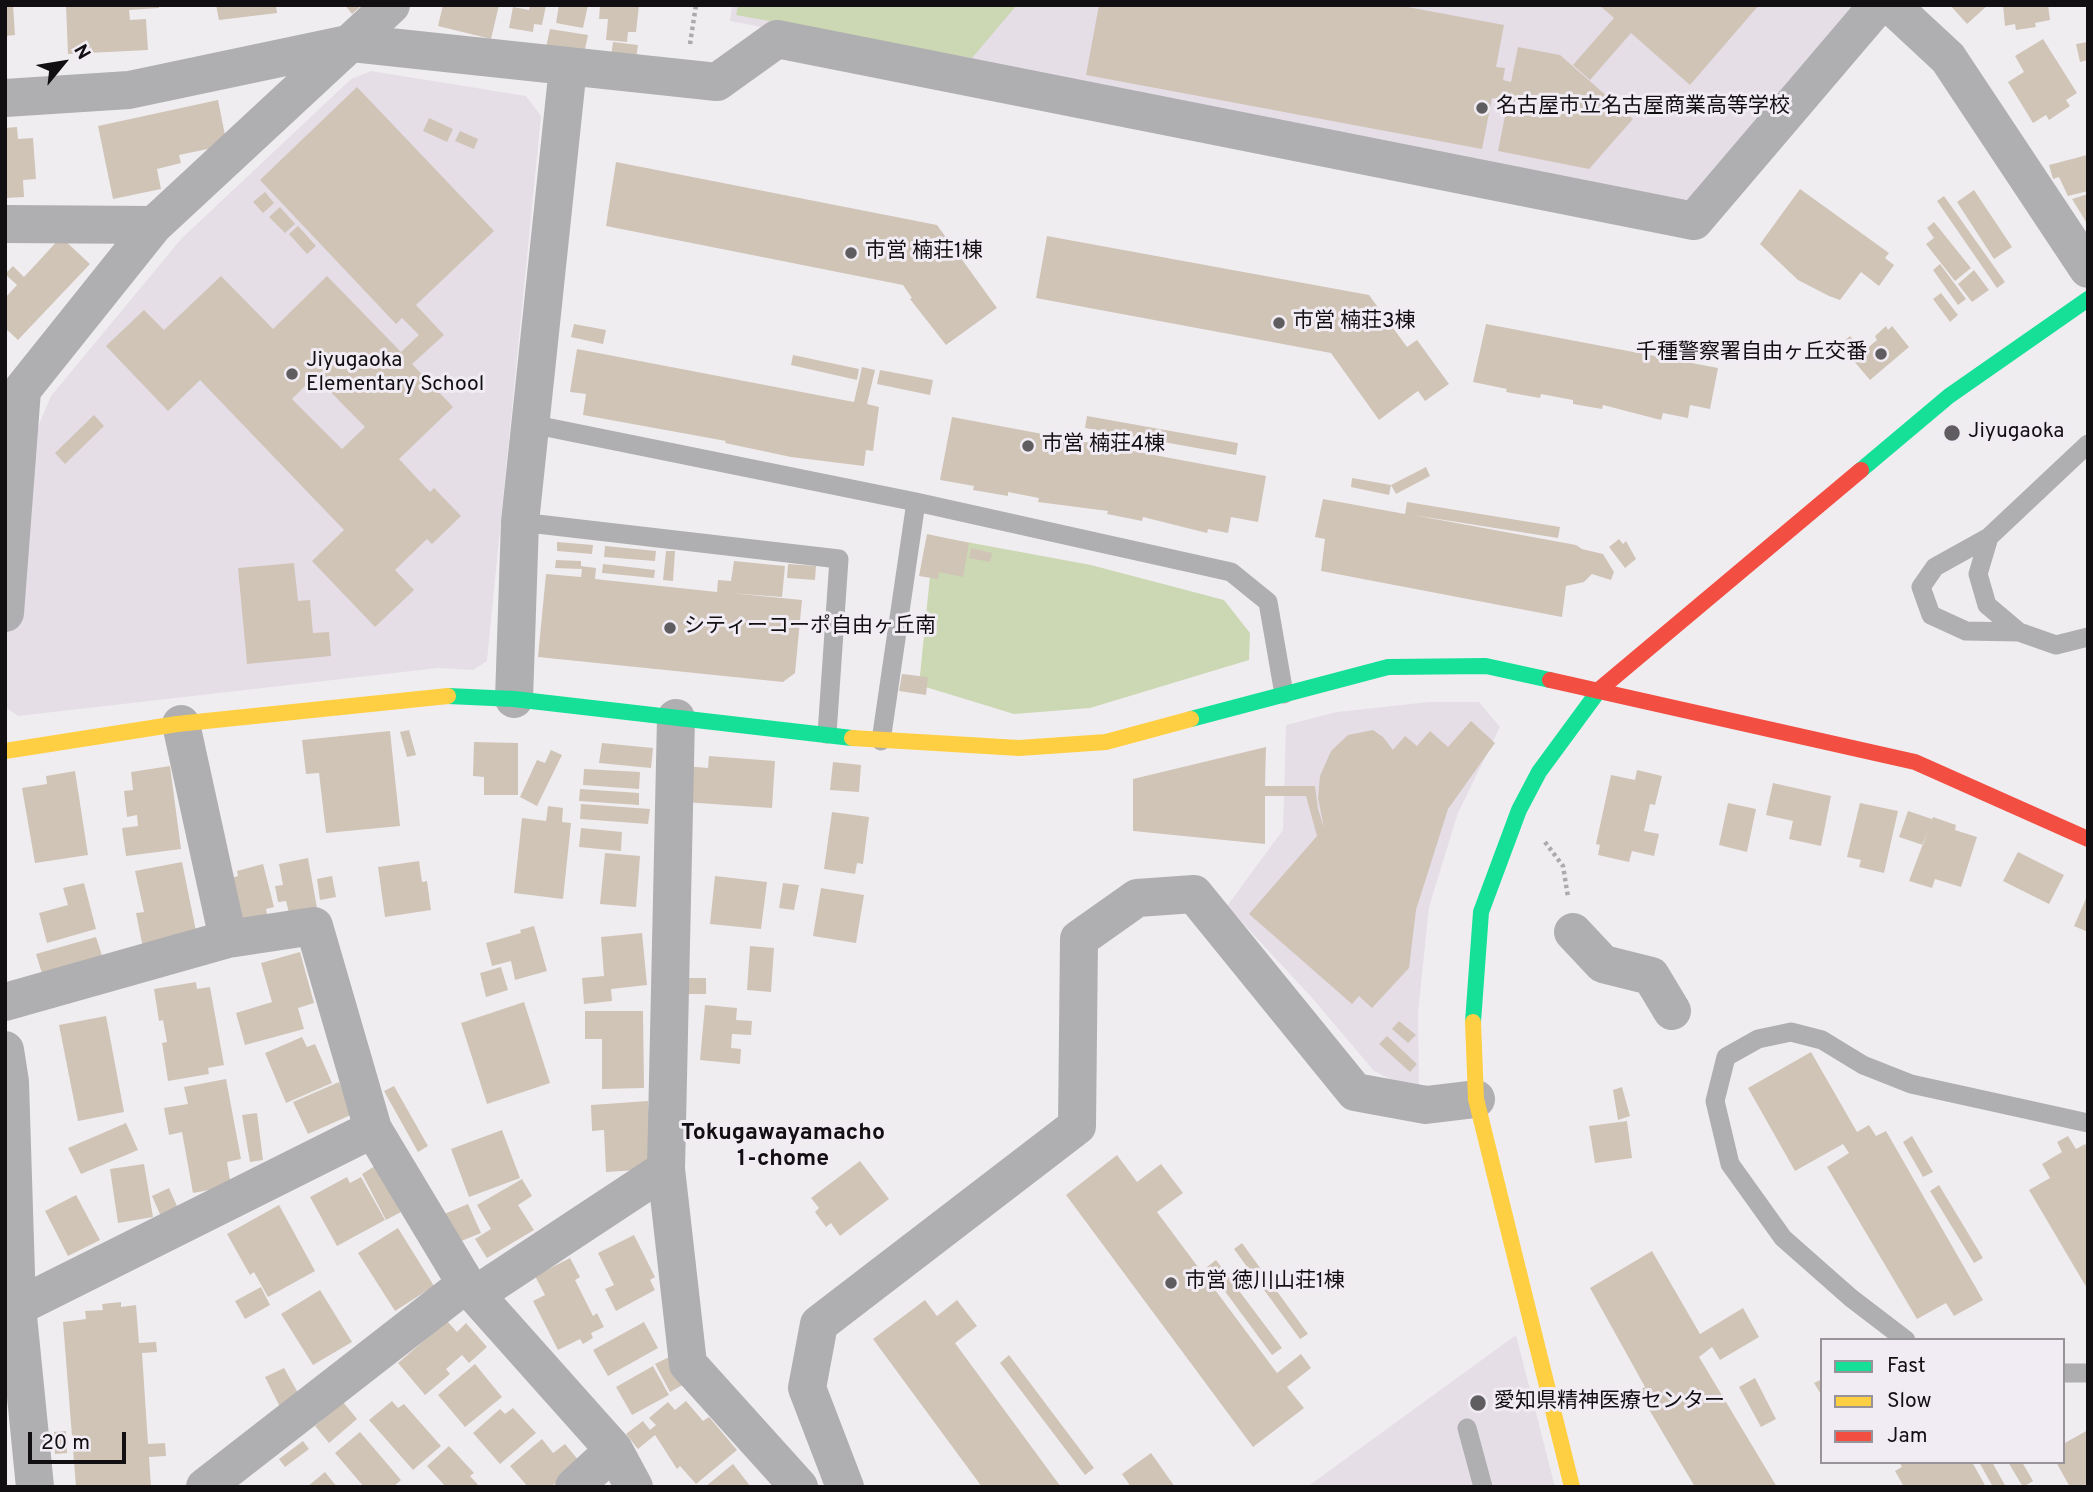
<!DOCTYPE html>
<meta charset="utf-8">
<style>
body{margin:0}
#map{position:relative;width:2093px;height:1492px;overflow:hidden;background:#f0edf1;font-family:Overpass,sans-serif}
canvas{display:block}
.frame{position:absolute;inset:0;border:7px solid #110f11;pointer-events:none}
.legend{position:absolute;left:1820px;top:1338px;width:245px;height:126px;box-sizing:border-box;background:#f1ebf3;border:2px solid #979399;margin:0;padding:9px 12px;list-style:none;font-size:21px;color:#110f11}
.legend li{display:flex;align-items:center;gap:14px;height:35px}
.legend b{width:35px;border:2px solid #979399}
.north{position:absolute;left:28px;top:28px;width:70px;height:70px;-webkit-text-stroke:5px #f1ebf3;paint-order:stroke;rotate:60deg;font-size:19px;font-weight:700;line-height:28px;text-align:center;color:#110f11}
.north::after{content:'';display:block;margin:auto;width:24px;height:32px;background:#110f11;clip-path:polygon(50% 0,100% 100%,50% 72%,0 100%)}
.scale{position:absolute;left:28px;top:1432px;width:98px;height:32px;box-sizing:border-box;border:4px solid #110f11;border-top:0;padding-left:9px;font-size:21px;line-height:24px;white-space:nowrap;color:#110f11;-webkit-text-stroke:5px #f1ebf3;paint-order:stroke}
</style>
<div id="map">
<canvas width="2093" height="1492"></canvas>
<div class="frame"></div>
<ul class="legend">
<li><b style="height:9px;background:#16e098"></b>Fast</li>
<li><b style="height:9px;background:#ffcf43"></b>Slow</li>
<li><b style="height:9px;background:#f24e42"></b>Jam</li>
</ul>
<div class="north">N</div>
<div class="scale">20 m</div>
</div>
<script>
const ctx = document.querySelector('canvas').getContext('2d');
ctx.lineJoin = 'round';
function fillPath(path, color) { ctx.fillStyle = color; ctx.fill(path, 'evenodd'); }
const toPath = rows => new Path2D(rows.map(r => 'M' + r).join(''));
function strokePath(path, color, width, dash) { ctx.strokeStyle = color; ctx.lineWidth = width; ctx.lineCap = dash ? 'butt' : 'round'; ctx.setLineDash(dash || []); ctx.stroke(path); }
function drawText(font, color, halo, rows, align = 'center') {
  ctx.font = font + ' Overpass,"Noto Sans JP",sans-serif'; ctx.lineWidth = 6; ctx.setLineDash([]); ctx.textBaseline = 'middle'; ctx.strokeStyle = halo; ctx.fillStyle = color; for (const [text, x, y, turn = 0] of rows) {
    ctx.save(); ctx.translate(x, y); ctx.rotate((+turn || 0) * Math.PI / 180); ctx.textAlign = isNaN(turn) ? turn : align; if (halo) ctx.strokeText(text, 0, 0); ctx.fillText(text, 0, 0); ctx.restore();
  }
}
fillPath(toPath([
 [732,5,1853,5,1706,195,1681,201,730,21],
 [371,71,526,96,541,116,487,661,473,670,438,668,18,716,5,707,5,504,51,396,181,239,351,79],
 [1429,702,1479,702,1500,727,1458,813,1429,907,1418,1013,1419,1089,1398,1083,1374,1071,1313,999,1227,906,1283,830,1286,725,1337,712],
 [1516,1335,1555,1487,1307,1487]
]), '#e6dee7');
fillPath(toPath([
 [738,5,1017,5,972,58,736,15],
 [934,536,1091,565,1224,600,1250,633,1249,660,1090,708,1014,714,919,685]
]), '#ccd8b4');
fillPath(toPath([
 [5,5,13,5,15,35,5,36],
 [66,5,159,5,159,8,129,10,130,20,146,19,148,50,68,54],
 [216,5,276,5,277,13,219,20],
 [345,5,362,5,352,14],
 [443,5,499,5,491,39,438,26],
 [530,5,546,5,542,25,534,24,533,32,509,28,513,7,529,10],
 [559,5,588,5,583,28,556,23],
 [600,5,639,5,636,32,628,32,627,42,606,40,608,19,599,19],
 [1099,5,1397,5,1504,25,1496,67,1505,68,1503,80,1511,82,1518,47,1560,55,1633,119,1589,169,1498,151,1508,101,1492,98,1482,149,1086,75],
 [1599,5,1759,5,1690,85,1631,33,1590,80,1573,65,1614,18],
 [1950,5,1988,5,1967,24],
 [2003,5,2048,5,2050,20,2035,23,2036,27,2016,30,2015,24,2005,26],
 [550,29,588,35,583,59,545,52],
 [2043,39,2077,93,2066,100,2070,106,2049,120,2046,115,2033,123,2008,82,2024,72,2015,56],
 [613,42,638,45,635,67,610,64],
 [2088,42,2088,60,2080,62,2076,44],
 [357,87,494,231,416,305,444,335,412,364,453,407,399,459,430,492,434,488,461,516,432,544,427,539,395,570,414,590,375,627,312,561,344,530,200,380,168,411,106,346,144,310,164,330,221,276,273,329,327,276,401,352,419,335,402,318,396,324,260,180],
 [315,376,365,427,342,449,292,399],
 [218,100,227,145,179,155,181,163,157,169,161,189,113,199,98,126],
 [429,118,453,129,447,142,423,131],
 [17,127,18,139,33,138,36,179,23,180,24,197,5,198,5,128],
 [460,131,478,139,474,149,455,141],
 [2087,155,2088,191,2068,196,2059,177,2053,179,2049,165],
 [616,162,937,225,997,308,946,345,910,299,912,298,903,285,606,226],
 [1800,189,1889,253,1885,258,1894,265,1879,286,1861,272,1840,300,1829,296,1798,280,1760,244],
 [1974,190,2012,247,1994,259,1957,202],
 [265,192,274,203,263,213,253,202],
 [2088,194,2088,225,2072,199],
 [1944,196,2005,282,1997,288,1937,201],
 [280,207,295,224,285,233,269,217],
 [1934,222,1971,268,1955,281,1926,244,1934,238,1927,228],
 [298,226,316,246,307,254,289,234],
 [1047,236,1369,295,1407,347,1417,340,1449,384,1425,401,1418,391,1379,420,1331,353,1036,298],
 [61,237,90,264,18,340,5,328,5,298,17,285,5,274,13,266,24,277],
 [1940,264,1966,299,1958,305,1933,270],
 [1974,270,1989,290,1972,302,1958,284],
 [1941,293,1958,315,1950,322,1933,299],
 [574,324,606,330,603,344,571,337],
 [1486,324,1718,368,1710,409,1690,405,1688,418,1663,413,1661,420,1603,405,1602,409,1573,404,1573,400,1541,394,1540,398,1506,392,1507,389,1473,382],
 [1886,326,1888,330,1892,326,1909,347,1870,380,1853,360,1877,340,1875,336],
 [1850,336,1859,347,1847,357,1838,346],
 [577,349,854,402,862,367,875,370,867,404,879,407,873,451,866,450,864,466,791,457,725,443,726,441,583,415,586,394,570,392],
 [793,355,859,369,857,380,791,365],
 [880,370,933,380,930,395,877,384],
 [94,415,104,426,65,464,55,453],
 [1087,416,1238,443,1236,455,1085,428],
 [952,417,1266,476,1258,522,1231,517,1228,533,1208,529,1207,533,1143,517,1142,521,1107,514,1108,511,1038,502,1039,498,1008,492,1008,496,973,490,974,486,940,480],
 [1426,467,1430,476,1396,494,1391,485],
 [1352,478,1391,485,1389,495,1351,487],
 [1323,499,1405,514,1407,502,1560,527,1558,538,1413,515,1576,545,1582,549,1603,554,1614,572,1611,580,1592,574,1584,582,1566,586,1562,617,1321,571,1325,539,1315,537],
 [927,534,969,543,963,577,939,572,938,579,919,576],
 [1619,539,1623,544,1626,541,1636,559,1625,568,1609,547],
 [557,542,593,545,592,554,557,551],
 [605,546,656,551,655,561,604,557],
 [971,548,992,553,990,562,969,558],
 [666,551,675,551,673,581,663,580],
 [556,560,581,561,581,566,596,568,595,579,717,592,718,580,731,581,734,561,785,566,782,597,730,593,802,600,795,673,783,682,538,657,546,574,581,577,582,569,555,568],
 [294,563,298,601,310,600,313,633,329,632,331,656,247,664,238,568],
 [603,564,655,570,654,578,602,573],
 [788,564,816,566,815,580,787,578],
 [902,674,928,677,926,695,899,691],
 [1471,721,1495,743,1448,809,1416,910,1409,968,1372,1008,1359,996,1352,1004,1249,914,1317,836,1306,796,1265,796,1265,844,1133,831,1133,779,1266,747,1265,786,1315,786,1318,809,1324,828,1318,798,1320,776,1331,751,1348,735,1373,730,1383,737,1393,750,1405,736,1417,746,1430,731,1448,747],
 [409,730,416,755,407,757,400,732],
 [390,731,400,826,326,833,319,773,306,774,302,740],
 [474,742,518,743,518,795,484,795,484,777,473,776],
 [602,743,653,748,651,768,599,763],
 [551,750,562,755,537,806,520,797,537,760,545,763],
 [709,756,775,761,772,808,683,802,685,766,708,768],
 [833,762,861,765,859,792,830,790],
 [170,766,181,849,126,856,122,828,138,826,137,815,127,817,124,791,133,790,131,772],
 [584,769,640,772,639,789,583,785],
 [1637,770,1662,776,1655,805,1650,804,1644,831,1659,834,1654,856,1632,851,1629,862,1598,855,1600,845,1596,844,1611,775,1635,780],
 [75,771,88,855,35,863,22,788,47,784,46,776],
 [1773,783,1831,796,1821,846,1789,839,1793,821,1766,815],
 [580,789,639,793,639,805,579,801],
 [1728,803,1756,809,1747,852,1719,845],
 [1860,803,1898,811,1884,873,1859,867,1861,860,1847,857],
 [581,804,650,809,648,824,580,819],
 [548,806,563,808,562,822,571,823,563,899,514,893,522,818,546,821],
 [1908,811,1932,819,1923,845,1899,837],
 [832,812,869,817,863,864,857,863,855,874,824,869],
 [1933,817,1956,825,1955,830,1977,837,1961,887,1935,879,1932,888,1909,881],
 [581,828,622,832,621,851,579,847],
 [2018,852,2064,875,2049,904,2003,881],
 [605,853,640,856,636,907,600,904],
 [308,858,317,908,289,913,286,901,278,902,275,886,283,885,279,864],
 [419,861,422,882,427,881,431,910,385,917,378,867],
 [182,862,197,936,145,958,136,913,144,912,135,871],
 [263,864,274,907,266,909,269,923,244,930,216,882,238,876,237,871],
 [332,876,336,897,320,900,317,879],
 [715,876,767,882,761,929,710,924],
 [84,883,96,929,47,943,39,913,68,905,63,888],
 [783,883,799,885,794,910,779,908],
 [821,888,864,895,856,943,813,936],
 [2088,894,2088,932,2074,926],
 [534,926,547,971,515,980,511,961,492,966,486,943,521,933,520,930],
 [642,933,647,985,611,989,612,1001,584,1004,582,978,604,976,601,937],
 [96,937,106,968,46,986,36,954],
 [750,946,774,948,771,992,747,990],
 [300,952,314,1003,298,1008,304,1029,245,1045,236,1013,272,1002,261,963],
 [501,967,508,990,486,997,480,973],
 [682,978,706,978,706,994,681,994],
 [196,982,197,989,210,987,224,1065,208,1068,209,1074,168,1081,162,1043,167,1042,163,1020,159,1021,154,989],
 [524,1002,550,1083,487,1104,461,1023],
 [705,1005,737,1008,736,1020,752,1021,751,1035,732,1034,731,1048,741,1049,740,1064,700,1060],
 [585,1011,643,1011,644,1088,602,1089,602,1039,585,1039],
 [106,1016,124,1112,78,1121,59,1025],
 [1399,1021,1416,1035,1408,1043,1392,1029],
 [1387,1036,1417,1064,1410,1072,1379,1044],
 [302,1037,307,1047,315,1044,332,1083,286,1103,265,1053],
 [1811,1052,1857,1132,1869,1125,1876,1136,1886,1131,1983,1300,1954,1316,1946,1303,1917,1319,1827,1167,1849,1153,1843,1144,1795,1171,1748,1088],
 [226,1079,241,1159,227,1162,231,1186,193,1193,182,1132,169,1135,164,1108,188,1104,184,1087],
 [339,1082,353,1114,308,1134,293,1102],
 [394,1086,428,1146,418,1152,384,1091],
 [1622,1087,1630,1116,1618,1120,1613,1090],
 [648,1101,653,1169,606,1172,604,1130,592,1131,591,1105],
 [257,1113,263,1160,250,1162,242,1115],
 [1627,1121,1632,1158,1595,1163,1589,1126],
 [126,1123,138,1150,81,1174,68,1148],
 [502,1130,520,1178,469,1197,451,1149],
 [1912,1136,1933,1172,1923,1177,1903,1142],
 [2068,1136,2076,1149,2085,1144,2088,1148,2088,1290,2029,1190,2050,1178,2042,1164,2062,1152,2057,1142],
 [1117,1155,1137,1182,1161,1164,1183,1193,1157,1212,1277,1373,1301,1354,1311,1368,1287,1387,1304,1408,1253,1447,1066,1195],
 [860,1161,889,1199,840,1236,831,1223,826,1227,815,1212,819,1208,811,1198],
 [144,1164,153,1217,118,1223,110,1169],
 [375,1166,401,1212,386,1220,362,1174],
 [347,1177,350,1183,361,1177,385,1220,337,1246,310,1197],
 [522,1179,532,1196,518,1205,534,1230,487,1258,475,1239,491,1229,477,1205],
 [1939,1185,1983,1258,1974,1263,1930,1191],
 [169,1188,180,1213,163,1221,152,1196],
 [76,1195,100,1240,68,1256,45,1211],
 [468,1204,481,1233,454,1244,442,1215],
 [279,1205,315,1271,268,1297,254,1272,250,1275,227,1234],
 [398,1228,434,1286,395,1311,358,1253],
 [634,1235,655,1277,650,1280,655,1290,616,1311,605,1289,614,1285,598,1253],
 [1242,1243,1308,1334,1300,1339,1234,1249],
 [1652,1251,1700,1334,1743,1308,1759,1337,1720,1360,1712,1347,1699,1357,1777,1487,1695,1487,1638,1391,1645,1387,1590,1288],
 [570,1258,580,1277,575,1280,593,1316,597,1313,604,1327,591,1333,593,1338,583,1344,580,1339,558,1350,533,1301,545,1295,535,1276],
 [1216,1260,1282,1348,1272,1355,1207,1267],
 [261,1287,270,1305,245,1319,235,1301],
 [320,1290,352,1342,313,1365,281,1314],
 [925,1300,937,1316,957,1300,977,1326,955,1343,1061,1487,982,1487,873,1339],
 [121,1302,121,1307,136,1305,139,1343,156,1342,157,1352,142,1353,148,1444,165,1443,166,1456,149,1457,151,1487,76,1487,63,1322,86,1319,85,1311,103,1310,102,1304],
 [447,1321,457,1332,466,1323,487,1347,469,1363,462,1355,446,1369,450,1374,425,1395,398,1363],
 [644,1322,658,1348,608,1376,593,1350],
 [675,1354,690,1381,670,1392,655,1364],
 [1009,1355,1094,1468,1085,1475,1000,1363],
 [475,1364,502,1397,465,1427,438,1395],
 [653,1366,669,1395,632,1415,616,1387],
 [284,1368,302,1400,282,1411,265,1377],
 [1755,1378,1776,1419,1761,1427,1739,1387],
 [1822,1379,1822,1396,1814,1383],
 [392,1401,398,1408,404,1404,441,1446,413,1470,369,1420],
 [686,1401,703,1421,709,1417,737,1450,696,1484,680,1466,677,1469,655,1435,638,1449,626,1434,643,1421,650,1430,656,1425,649,1418,668,1402,675,1410],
 [343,1402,357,1419,329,1443,315,1426],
 [513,1408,536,1433,500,1464,473,1433,500,1409,505,1414],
 [2088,1430,2088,1487,2070,1487,2056,1462,2063,1462,2063,1444],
 [66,1431,67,1453,55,1454,54,1432],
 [360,1432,401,1480,393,1487,364,1487,335,1453],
 [542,1439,553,1453,565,1444,580,1462,551,1487,528,1487,510,1466],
 [303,1441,309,1449,285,1467,279,1459],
 [449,1446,474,1473,470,1476,480,1487,446,1487,427,1466],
 [1151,1453,1175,1487,1131,1487,1122,1474],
 [1899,1462,1972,1462,1986,1487,1904,1487,1895,1471,1902,1467],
 [1979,1462,1992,1462,2006,1487,1993,1487],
 [2008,1462,2022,1462,2033,1481,2023,1487],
 [733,1464,751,1487,705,1487],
 [325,1472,337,1487,307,1487]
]), '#d0c4b7');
strokePath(toPath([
 [690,44,696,5],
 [1545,842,1563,866,1568,897]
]), '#acaaab', 4.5, [3.5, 3.5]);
strokePath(toPath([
 [531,424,916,502,1231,572,1268,602,1284,694],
 [2088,444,1989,537,1978,574,1987,605,2019,632,2056,645,2088,637],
 [520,522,839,559,827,734],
 [1989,537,1935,567,1921,587,1931,615,1966,631,2019,632],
 [881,741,916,502],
 [1906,1340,1851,1298,1783,1238,1730,1164,1715,1101,1726,1057,1758,1039,1791,1032,1822,1040,1863,1065,1911,1084,2088,1123],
 [2063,1373,2088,1373],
 [1467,1428,1483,1487]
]), '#afaeb0', 19);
strokePath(toPath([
 [1891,5,1948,58,2088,269],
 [5,98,129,90,352,43,717,82,777,39,1694,221,1878,5],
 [5,224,154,225],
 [5,613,22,390,154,225,391,5],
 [514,699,520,522,568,67],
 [676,718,666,1169,688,1364,799,1487],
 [181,724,228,939],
 [1573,932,1603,964,1651,976,1672,1011],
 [5,1002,228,939,314,926,373,1129,466,1284,614,1450,634,1487],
 [5,1050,10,1082,17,1306,35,1487],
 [475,1295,666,1169],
 [5,1313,373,1129],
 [205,1487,466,1284],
 [574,1487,614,1450],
 [845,1487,807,1388,819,1324,1077,1126,1079,939,1137,898,1194,894,1355,1092,1426,1105,1476,1099]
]), '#afaeb0', 38);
strokePath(toPath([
 [1861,470,1949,396,2088,299],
 [448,696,514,699,852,738],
 [1191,719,1388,667,1486,666,1550,680],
 [1473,1022,1481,912,1519,810,1539,772,1600,689]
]), '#16e098', 16);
strokePath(toPath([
 [852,738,1019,748,1106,742,1191,719],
 [5,751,177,724,448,696],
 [1473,1022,1476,1099,1572,1487]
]), '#ffcf43', 16);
strokePath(toPath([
 [1550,680,1915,762,2088,839],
 [1600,689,1861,470]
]), '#f24e42', 16);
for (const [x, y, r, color] of [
 [1482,108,7,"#5f5d5f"],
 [851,253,7,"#5f5d5f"],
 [1279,323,7,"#5f5d5f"],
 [1881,354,7,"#5f5d5f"],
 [292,374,7,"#5f5d5f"],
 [1952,433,9,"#5f5d5f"],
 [1028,446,7,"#5f5d5f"],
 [670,628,7,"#5f5d5f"],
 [1171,1283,7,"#5f5d5f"],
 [1478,1403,9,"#5f5d5f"]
]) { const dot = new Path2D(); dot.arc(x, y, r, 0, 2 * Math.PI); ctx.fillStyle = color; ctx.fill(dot); strokePath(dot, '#f1ebf3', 2.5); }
drawText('21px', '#110f11', '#f1ebf3', [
 ["名古屋市立名古屋商業高等学校",1496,108],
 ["市営 楠荘1棟",865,253],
 ["市営 楠荘3棟",1293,323],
 ["千種警察署自由ヶ丘交番",1867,354,"right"],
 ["Jiyugaoka",306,362],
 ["Elementary School",306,386],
 ["Jiyugaoka",1968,433],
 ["市営 楠荘4棟",1042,446],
 ["シティーコーポ自由ヶ丘南",684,628],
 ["市営 徳川山荘1棟",1185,1283],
 ["愛知県精神医療センター",1494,1403]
], 'left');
drawText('bold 23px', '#110f11', '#f1ebf3', [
 ["Tokugawayamacho",783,1134],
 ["1-chome",783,1160]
]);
</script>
